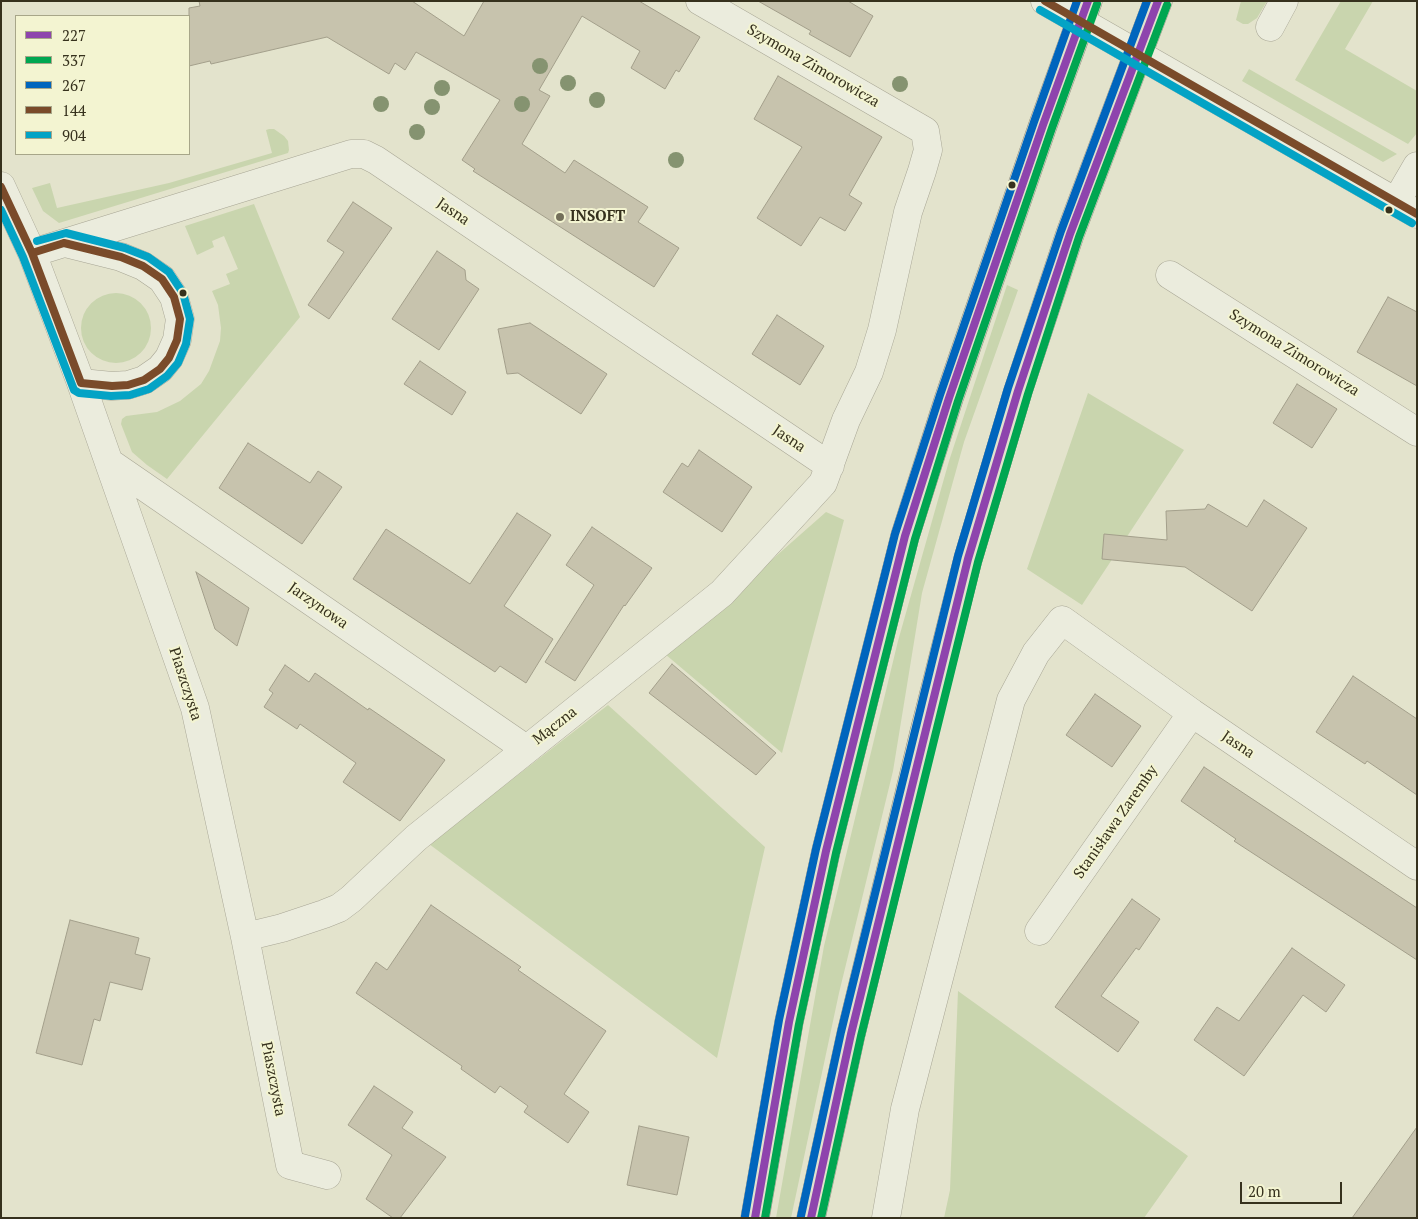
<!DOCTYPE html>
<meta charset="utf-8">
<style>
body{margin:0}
#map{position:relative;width:1418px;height:1219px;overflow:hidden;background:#e3e3cc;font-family:"PT Serif",serif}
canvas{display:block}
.frame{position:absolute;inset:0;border:2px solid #36311d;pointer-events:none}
.legend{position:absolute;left:15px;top:15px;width:175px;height:140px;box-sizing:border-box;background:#f3f4d1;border:1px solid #a7a689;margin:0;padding:6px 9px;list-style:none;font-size:15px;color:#36311d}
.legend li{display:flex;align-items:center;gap:10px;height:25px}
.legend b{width:25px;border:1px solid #a7a689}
.scale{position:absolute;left:1240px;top:1182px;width:102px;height:22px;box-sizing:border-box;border:2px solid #36311d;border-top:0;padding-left:6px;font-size:15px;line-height:18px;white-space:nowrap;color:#36311d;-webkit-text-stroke:4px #f3f4d1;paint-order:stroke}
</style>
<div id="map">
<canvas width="1418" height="1219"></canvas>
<div class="frame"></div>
<ul class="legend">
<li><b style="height:6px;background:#8e44ad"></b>227</li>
<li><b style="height:6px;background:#00a651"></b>337</li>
<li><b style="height:6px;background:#0065bd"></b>267</li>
<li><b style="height:6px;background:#7a4b2a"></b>144</li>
<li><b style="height:6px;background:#03a3c5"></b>904</li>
</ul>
<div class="scale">20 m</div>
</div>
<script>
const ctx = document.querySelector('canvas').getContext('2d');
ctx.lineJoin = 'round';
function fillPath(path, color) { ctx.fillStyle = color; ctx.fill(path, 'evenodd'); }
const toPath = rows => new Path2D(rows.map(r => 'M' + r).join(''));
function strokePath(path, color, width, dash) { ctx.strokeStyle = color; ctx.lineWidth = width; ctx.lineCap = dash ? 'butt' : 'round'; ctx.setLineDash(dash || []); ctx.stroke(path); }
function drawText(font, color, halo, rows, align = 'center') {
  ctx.font = font + ' "PT Serif",serif'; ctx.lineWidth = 4; ctx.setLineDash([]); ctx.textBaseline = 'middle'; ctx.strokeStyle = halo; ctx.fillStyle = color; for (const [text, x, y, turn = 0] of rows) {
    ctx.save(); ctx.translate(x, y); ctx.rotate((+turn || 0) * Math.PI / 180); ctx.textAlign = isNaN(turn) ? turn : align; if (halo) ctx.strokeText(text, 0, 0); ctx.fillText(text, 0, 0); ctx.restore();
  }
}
fillPath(toPath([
 [1241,1,1267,1,1257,18,1248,24,1243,24,1236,20],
 [1341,1,1373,1,1345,49,1417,91,1417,133,1408,144,1295,80],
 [1249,69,1397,154,1383,162,1242,81],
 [269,129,274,129,284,136,288,141,289,150,288,153,59,223,43,211,32,188,50,183,57,208,169,183,272,153,266,130],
 [254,204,300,317,167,479,147,465,132,452,121,424,122,419,126,416,157,412,180,401,201,384,209,371,220,341,221,328,218,305,212,291,230,284,226,274,238,269,224,236,212,241,214,247,197,255,185,226],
 [1007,285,1018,290,964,442,922,593,893,771,839,993,791,1218,776,1218,824,946,898,641,949,461],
 '81 328a35 35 0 1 1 70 0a35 35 0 1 1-70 0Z',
 [1088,393,1184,450,1082,605,1027,569],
 [826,512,844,520,782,753,665,654],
 [608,705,765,847,717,1058,429,844],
 [958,991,1188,1156,1144,1218,944,1218,950,1190]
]), '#c9d5ae');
const building = toPath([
 [199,1,412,1,464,36,484,1,639,1,700,37,679,72,676,70,665,89,631,68,640,51,582,16,539,90,550,96,522,144,565,173,574,160,648,207,638,222,679,248,654,287,473,171,475,169,462,160,500,100,416,52,405,70,395,63,389,74,327,37,211,64,210,61,189,66,189,8,200,6,199,1],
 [758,1,848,1,873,16,850,57,809,34,811,31,758,1],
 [778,76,882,137,849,195,862,203,845,231,820,217,801,246,757,218,802,147,754,119,778,76],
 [353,202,392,228,329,319,308,305,344,252,327,241,353,202],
 [437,251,465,270,466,280,479,289,439,350,392,319,437,251],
 [1388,297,1417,312,1417,386,1357,352,1388,297],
 [777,315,824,346,800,385,752,354,777,315],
 [530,323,607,374,581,414,518,373,507,374,498,329,530,323],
 [420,361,466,392,452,415,404,384,420,361],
 [1297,384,1337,409,1312,448,1273,423,1297,384],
 [248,443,310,483,318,471,342,487,302,544,219,488,248,443],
 [699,450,752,487,722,532,663,492,682,463,688,467,699,450],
 [1264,500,1307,528,1252,611,1185,567,1102,559,1104,534,1167,540,1166,511,1205,509,1208,504,1247,527,1264,500],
 [517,513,551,535,504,606,553,639,526,683,500,666,495,672,353,579,386,529,470,584,517,513],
 [592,527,652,568,625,606,624,605,575,681,545,662,594,585,566,565,592,527],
 [196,572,249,608,237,646,215,629,196,572],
 [672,664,776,753,756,775,649,693,672,664],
 [285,665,309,682,315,673,368,710,369,708,445,760,400,821,343,782,356,763,300,724,297,729,264,707,273,693,269,690,285,665],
 [1353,676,1417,719,1417,795,1367,761,1365,764,1316,732,1353,676],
 [1095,694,1141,726,1112,767,1066,735,1095,694],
 [1204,767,1417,908,1417,960,1234,841,1236,839,1181,801,1204,767],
 [1132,899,1160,919,1139,950,1136,948,1101,996,1139,1022,1118,1052,1055,1007,1132,899],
 [431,905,521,967,518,970,606,1031,564,1094,589,1112,568,1143,524,1112,528,1106,500,1086,495,1093,461,1069,462,1066,356,993,376,962,387,970,431,905],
 [70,920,139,938,135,954,150,958,142,990,110,982,100,1021,94,1019,82,1065,36,1053,70,920],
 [1292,948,1345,985,1326,1012,1303,995,1244,1076,1194,1040,1217,1007,1239,1021,1292,948],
 [374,1086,413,1112,402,1128,446,1157,400,1218,393,1218,366,1199,392,1155,348,1125,374,1086],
 [639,1126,689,1137,677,1195,627,1185,639,1126],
 [1417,1127,1417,1218,1352,1218,1417,1127]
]);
fillPath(building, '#c7c3ad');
strokePath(building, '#a39f8b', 1);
const minor = toPath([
 [1045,1,1417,214],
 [1270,27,1284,1],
 [1,186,32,253,81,383,195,708,245,937,290,1165,327,1175],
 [1396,202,1417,166],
 [65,243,121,257,143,266,162,279,174,297,180,319,177,340,169,358,160,369,144,380,128,385,112,386,81,383],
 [32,253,351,154,364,154,376,160,830,466],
 [1170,275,1417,432],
 [110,463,526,749],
 [1039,931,1192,713],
 [245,937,282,928,324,914,339,908,351,899,416,838,722,593,823,483,846,420,869,372,882,330,908,212,922,171,928,150,925,131,700,1],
 [886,1218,905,1109,1011,700,1036,653,1062,620,1192,713,1417,866]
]);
const major = toPath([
 [755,1218,789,1022,826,851,905,536,949,398,1043,125,1088,1],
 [811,1218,851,1034,924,733,968,559,1018,391,1070,234,1158,1]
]);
strokePath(minor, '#a8a695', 29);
strokePath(major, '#8e8c7c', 29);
strokePath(minor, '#ebecdd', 28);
strokePath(major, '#e2e2cf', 28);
strokePath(toPath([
 [755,1218,789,1022,826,851,905,536,949,398,1043,125,1088,1],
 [811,1218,851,1034,968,559,1018,391,1070,234,1158,1]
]), '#8e44ad', 8);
strokePath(toPath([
 [765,1218,799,1024,836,853,915,539,958,401,1052,128,1097,4],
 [821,1218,861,1036,978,562,1028,394,1079,237,1167,5]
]), '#00a651', 8);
strokePath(toPath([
 [745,1216,779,1020,816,849,895,534,940,395,1034,122,1077,1],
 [801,1216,841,1032,958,556,1008,388,1061,231,1147,1]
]), '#0065bd', 8);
strokePath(toPath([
 [1045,1,1417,214],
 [1,187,32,253],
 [64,243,121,257,143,266,162,279,174,297,180,319,177,340,169,358,160,369,144,380,128,385,112,386,81,383,32,253,64,243]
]), '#7a4b2a', 8);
strokePath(toPath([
 [1040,10,1412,223],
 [1,210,23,257,74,390,79,393,111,396,130,395,149,389,167,376,178,363,186,344,190,319,183,293,169,272,148,257,125,248,66,233,37,241]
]), '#03a3c5', 8);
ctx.fillStyle = '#859370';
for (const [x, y] of [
 [540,66],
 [568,83],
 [900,84],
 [442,88],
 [597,100],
 [381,104],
 [522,104],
 [432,107],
 [417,132],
 [676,160]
]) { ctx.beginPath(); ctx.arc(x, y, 8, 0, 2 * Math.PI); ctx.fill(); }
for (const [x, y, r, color] of [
 [1012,185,4.5,"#36311d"],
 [1389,210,4.5,"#36311d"],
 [560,217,5,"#736f5a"],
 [183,293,4.5,"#36311d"]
]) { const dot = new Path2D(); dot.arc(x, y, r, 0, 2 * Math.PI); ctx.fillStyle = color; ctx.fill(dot); strokePath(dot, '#f3f4d1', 2); }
drawText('15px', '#36311d', '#f3f4d1', [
 ["Szymona Zimorowicza",813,66,30],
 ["Jasna",453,212,34],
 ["Szymona Zimorowicza",1294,353,32],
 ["Jasna",789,439,34],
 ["Jarzynowa",318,606,35],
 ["Piaszczysta",185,684,72],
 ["Mączna",555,726,-38],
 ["Jasna",1238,745,34],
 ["Stanisława Zaremby",1116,822,-55],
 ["Piaszczysta",273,1079,79]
]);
drawText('bold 15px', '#36311d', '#f3f4d1', [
 ["INSOFT",570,217]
], 'left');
</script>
